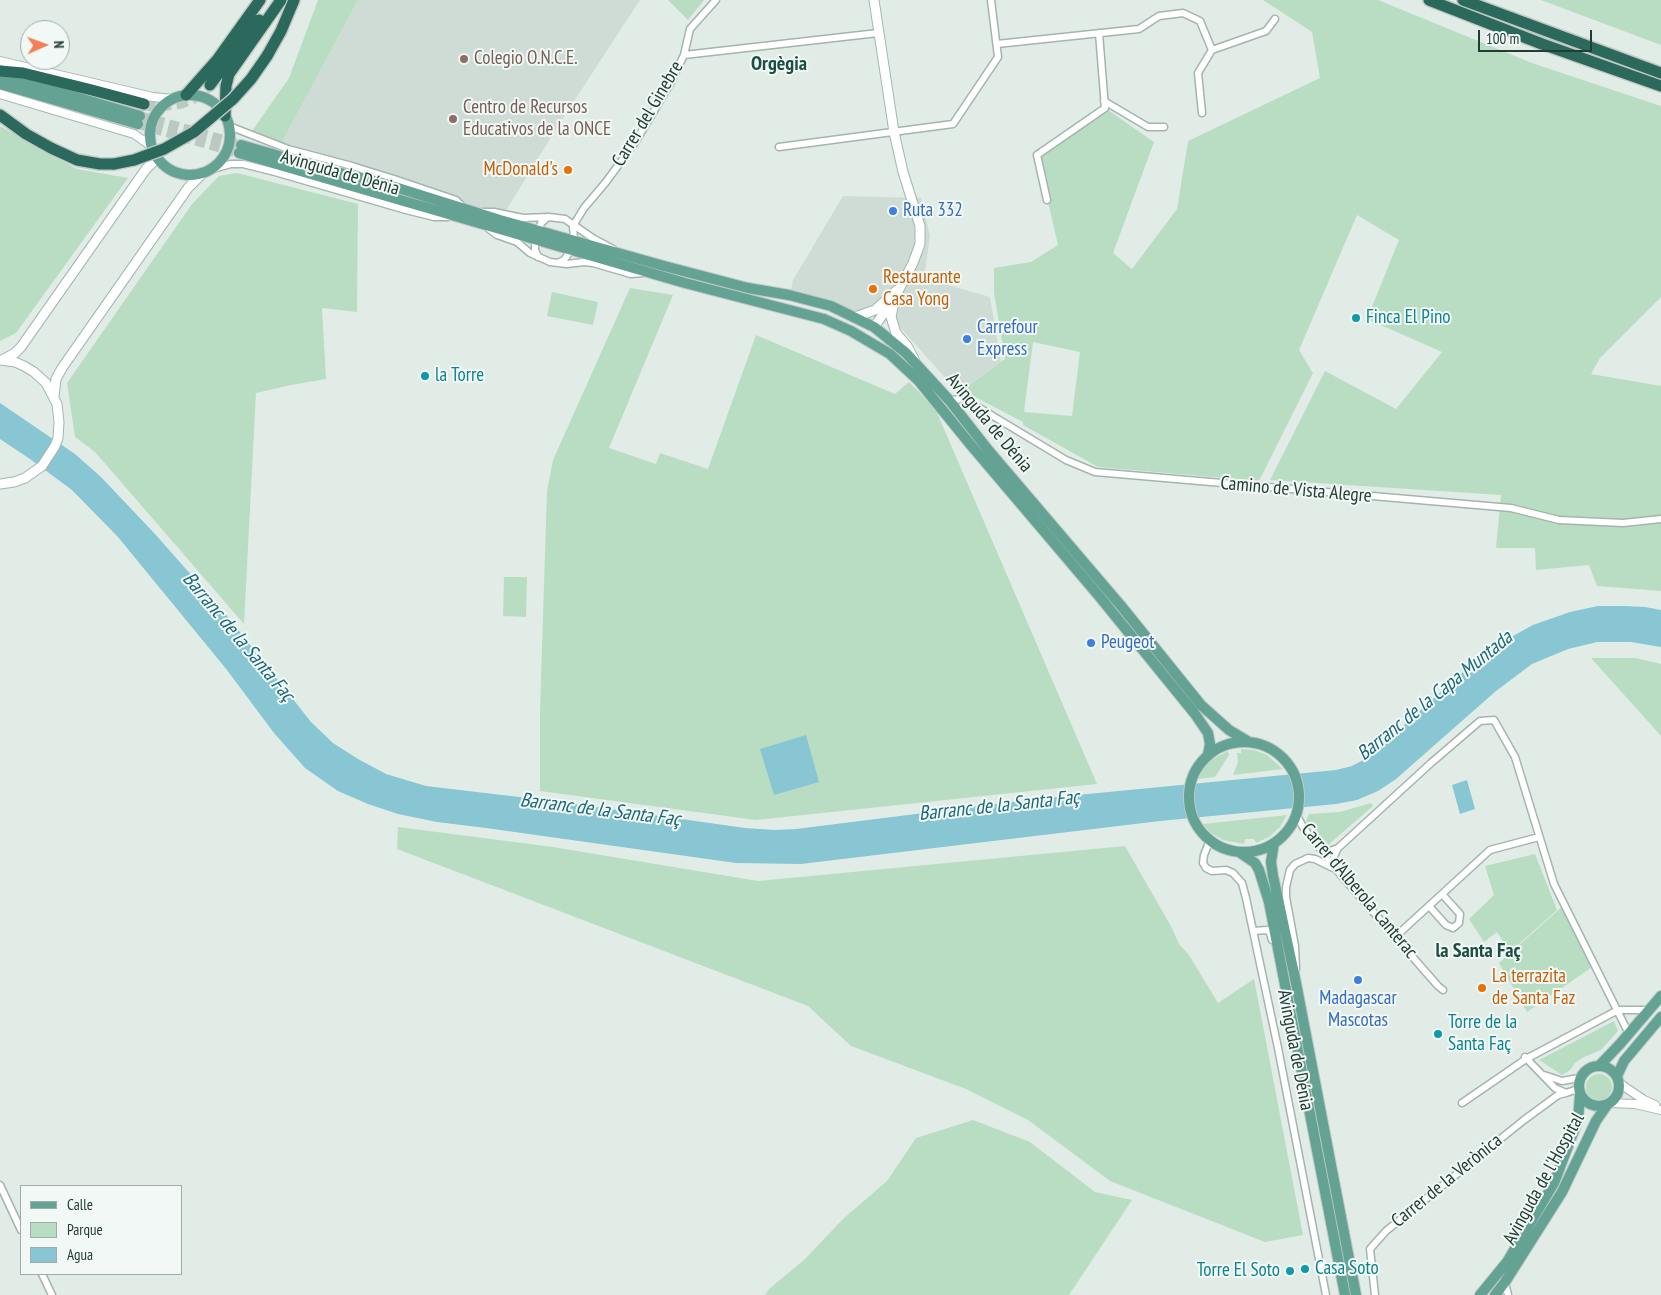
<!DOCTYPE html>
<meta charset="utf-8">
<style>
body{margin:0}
#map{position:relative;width:1661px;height:1295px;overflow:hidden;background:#e1ece7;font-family:"PT Sans Narrow",sans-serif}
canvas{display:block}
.legend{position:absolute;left:20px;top:1185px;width:162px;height:90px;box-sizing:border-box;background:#f1f8f5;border:1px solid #9eada8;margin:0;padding:6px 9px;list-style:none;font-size:15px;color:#213d35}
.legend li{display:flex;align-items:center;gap:10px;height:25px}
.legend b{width:25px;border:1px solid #9eada8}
.north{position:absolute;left:20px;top:20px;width:50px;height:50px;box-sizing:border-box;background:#f1f8f5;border:1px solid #9eada8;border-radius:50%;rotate:88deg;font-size:14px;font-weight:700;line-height:20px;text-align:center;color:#213d35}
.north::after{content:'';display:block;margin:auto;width:18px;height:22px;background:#f47f56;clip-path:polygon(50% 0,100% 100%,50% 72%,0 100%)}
.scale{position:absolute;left:1478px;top:30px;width:114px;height:22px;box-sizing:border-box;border:2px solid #213d35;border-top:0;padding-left:6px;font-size:15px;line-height:18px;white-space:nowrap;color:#213d35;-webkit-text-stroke:4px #f1f8f5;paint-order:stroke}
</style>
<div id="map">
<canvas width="1661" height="1295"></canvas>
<ul class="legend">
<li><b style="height:6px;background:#64a293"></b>Calle</li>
<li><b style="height:14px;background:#b9ddc3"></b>Parque</li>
<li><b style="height:14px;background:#87c6d2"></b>Agua</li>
</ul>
<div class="north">N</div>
<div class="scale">100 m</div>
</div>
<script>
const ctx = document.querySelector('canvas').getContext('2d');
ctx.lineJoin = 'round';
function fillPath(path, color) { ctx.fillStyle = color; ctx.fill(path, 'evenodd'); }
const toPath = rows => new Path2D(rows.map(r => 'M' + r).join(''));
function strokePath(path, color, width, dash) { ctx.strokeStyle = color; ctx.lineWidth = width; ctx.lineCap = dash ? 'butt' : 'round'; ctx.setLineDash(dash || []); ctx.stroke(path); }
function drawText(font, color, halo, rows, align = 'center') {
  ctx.font = font + ' "PT Sans Narrow",sans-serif'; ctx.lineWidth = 4; ctx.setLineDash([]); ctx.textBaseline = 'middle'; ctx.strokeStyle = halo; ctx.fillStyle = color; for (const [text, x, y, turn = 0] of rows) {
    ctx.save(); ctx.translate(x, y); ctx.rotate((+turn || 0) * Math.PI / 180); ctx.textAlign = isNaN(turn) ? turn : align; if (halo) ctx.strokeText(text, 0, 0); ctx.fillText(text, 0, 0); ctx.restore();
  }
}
fillPath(toPath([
 [358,0,640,0,563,118,500,220,328,170,312,160,280,146],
 [843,196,921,198,930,236,924,278,990,297,1001,362,958,392,898,325,791,290,793,280]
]), '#cfdcd6');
fillPath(toPath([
 [318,0,358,0,280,146,252,131,289,78],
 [668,0,704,0,688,20],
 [1263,0,1378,0,1532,63,1661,106,1661,297,1600,358,1591,374,1661,386,1661,591,1597,586,1589,565,1536,570,1535,548,1496,548,1501,495,1270,480,1325,371,1396,409,1442,352,1367,319,1399,240,1357,215,1299,350,1313,373,1259,481,1098,467,1023,425,1023,422,962,390,1005,359,994,293,994,268,1031,262,1058,245,1037,155,1105,108,1154,142,1113,253,1132,269,1177,209,1188,141,1320,78,1312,32],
 [1033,342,1080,352,1072,416,1024,412],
 [1541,0,1661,0,1661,45],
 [0,126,77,169,128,178,16,333,0,341],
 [237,173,358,204,357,312,322,308,326,379,291,385,256,393,244,624,95,452,75,437,67,383,192,204,219,176],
 [630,288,673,295,609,448,656,464,660,453,708,469,756,335,895,394,909,382,935,408,1097,784,756,820,540,791,540,710,547,491,553,460],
 [552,292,598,302,593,325,547,316],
 [504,577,527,577,526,617,503,616],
 [1591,658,1636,658,1661,664,1661,736],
 [1241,749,1254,750,1267,755,1283,769,1233,775,1238,762,1237,753,1241,753],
 [1228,751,1229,755,1215,777,1198,779,1203,769,1211,760],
 [1371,803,1373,806,1328,845,1306,821,1309,814,1340,812],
 [1287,815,1280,827,1269,837,1256,843,1254,839,1245,839,1244,844,1223,840,1211,833,1203,824],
 [398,827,553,847,758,881,1125,846,1172,928,1179,944,1189,955,1218,1003,1254,979,1303,1235,1265,1242,1110,1181,1028,1120,966,1089,851,1046,808,1006,397,849],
 [1535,854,1557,910,1510,952,1497,932,1484,942,1469,919,1494,895,1485,866],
 [1564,905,1595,965,1527,1012,1499,963],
 [1614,1021,1618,1031,1601,1050,1584,1057,1575,1063,1570,1070,1562,1075,1539,1060],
 '1586 1087a13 13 0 1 1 26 0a13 13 0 1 1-26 0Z',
 [973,1120,1030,1142,1095,1192,1132,1200,1069,1295,765,1295,769,1289,805,1259,844,1218,887,1181,916,1138]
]), '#b9ddc3');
fillPath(toPath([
 [0,403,75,454,101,477,155,534,224,612,311,722,333,743,358,759,386,774,426,786,553,801,745,828,774,830,796,829,1036,799,1336,770,1352,766,1367,758,1472,664,1502,642,1533,625,1570,612,1598,606,1625,606,1645,607,1661,610,1661,647,1631,642,1597,642,1568,649,1532,664,1496,691,1396,779,1378,791,1357,800,1336,804,1160,821,801,864,736,863,486,828,437,822,398,814,368,804,338,791,305,768,274,733,227,670,118,537,72,490,30,459,0,439],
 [806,735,819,782,774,795,760,749],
 [1467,780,1475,809,1460,814,1452,785]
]), '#87c6d2');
strokePath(toPath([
 [140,116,241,145],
 [138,124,239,153]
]), '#bbc9c3', 10, [10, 5]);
strokePath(toPath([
 [144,104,155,107,182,103,194,98,210,85]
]), '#bbc9c3', 11, [11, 5.5]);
const minor = toPath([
 [997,44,1139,29,1159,16,1183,13,1200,21,1212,50],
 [684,55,878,33],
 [1104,101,1148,127,1164,127],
 [1202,113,1198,73,1212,50,1266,31,1275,19],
 [229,126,288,149,352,166,394,179,456,200,462,206],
 [779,147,953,124,998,57,991,0],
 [209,170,231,164,243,164,275,172,406,210,434,217,448,217],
 [1047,200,1037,155,1105,108,1099,33],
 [483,212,494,212,523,218,549,217,565,219,594,239,613,249],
 [573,226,584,208,606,182,636,141,670,84,684,55,690,29,716,0],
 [489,229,497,235,517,242,530,253,550,262,567,264,584,262,593,263,631,274,643,273],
 [538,257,535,250,535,240,541,223,548,217],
 [558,263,564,260,571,250,574,240,573,226],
 [949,400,963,399,968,401,1066,460,1095,472,1511,508,1559,520,1623,523,1661,519],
 [1296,814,1303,827,1340,874,1438,986,1443,990],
 [1211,841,1208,845,1204,855,1203,863,1206,868,1212,871,1226,870,1233,873,1242,883,1246,898,1278,1048,1326,1295],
 [1321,849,1330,851,1338,848,1431,763,1480,721,1494,720,1515,757,1554,884,1629,1034],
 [1335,867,1334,856,1338,848],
 [1429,906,1446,925,1453,928,1459,923,1460,914,1442,894],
 [1253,931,1267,930,1270,933,1272,940],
 [1395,937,1490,850,1539,837],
 [1296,969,1295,946,1286,897,1286,887,1290,870,1295,864,1308,858,1315,859,1333,868],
 [1525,1057,1555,1088,1566,1093,1578,1089],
 [1544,1075,1562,1081,1579,1078],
 [1462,1103,1526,1059,1618,1010,1649,1010],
 [0,1185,21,1230],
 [42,1274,52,1295],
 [1505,1282,1508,1295],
 [1375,1295,1370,1249,1386,1231,1524,1120,1558,1095,1566,1093]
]);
const tertiary = toPath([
 [0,61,153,97,173,99],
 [0,94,134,134,151,146],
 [1619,1083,1644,1100,1655,1105],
 [1610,1103,1635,1104,1661,1110]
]);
const secondary = toPath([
 [874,0,894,132,903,172,920,226,920,244,913,263,895,297,891,317,896,333,907,346,914,359],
 [855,317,875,310,897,290],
 [874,327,891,303],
 [2,360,15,353,21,347,146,169,157,158],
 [54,397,56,379,62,368,188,188,202,174],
 [0,484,14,482,25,478,42,466,55,446,58,438,59,422,57,404,46,383,34,372,24,366,15,362,0,360]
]);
const primary = toPath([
 [0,74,140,116],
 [0,84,138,124],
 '150 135a40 40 0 1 1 80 0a40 40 0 1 1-80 0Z',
 [241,145,328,170,379,182,500,220,664,266,748,288,789,295,831,306,874,327,906,353,949,400,989,451,1122,607,1201,705,1229,730,1249,742],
 [239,153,685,283,824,319,851,331,890,354,918,380,970,444,1099,596,1195,714,1208,733,1210,744,1208,755],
 '1189 797a55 55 0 1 1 110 0a55 55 0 1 1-110 0Z',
 [1274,843,1271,862,1273,876,1295,978,1356,1295],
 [1239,852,1255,863,1259,870,1269,902,1345,1295],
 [1600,1065,1620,1044,1661,996],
 '1579 1086a20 20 0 1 1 40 0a20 20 0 1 1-40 0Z',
 [1617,1076,1624,1061,1661,1017],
 [1480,1295,1507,1262,1554,1183,1578,1120,1580,1095],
 [1495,1295,1505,1282,1562,1192,1596,1121,1607,1105]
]);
const motorway = toPath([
 [1429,0,1542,44,1661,86],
 [1463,0,1661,73],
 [267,56,281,31,294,0],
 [0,71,23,73,92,90,144,104],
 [210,85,259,20],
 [186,95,217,60,260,0],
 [0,115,26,134,51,148,77,160,100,164,114,164],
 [225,116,226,86,229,74,281,0]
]);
strokePath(minor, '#a4b4ae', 9);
strokePath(tertiary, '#a4b4ae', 10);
strokePath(secondary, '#9fb8af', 11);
strokePath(primary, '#c1c9c6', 12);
strokePath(motorway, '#c1c9c6', 14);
strokePath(minor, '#fff', 6);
strokePath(tertiary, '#fff', 8);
strokePath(secondary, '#fff', 9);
strokePath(primary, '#64a293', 10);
strokePath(motorway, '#2c695d', 11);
const motorwayBridge = toPath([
 [114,164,134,160,164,149,194,132,233,99,251,79,267,56]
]);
strokePath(motorwayBridge, '#c1c9c6', 14, []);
strokePath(motorwayBridge, '#2c695d', 11);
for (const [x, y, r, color] of [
 [464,59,5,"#8d6e63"],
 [453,119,5,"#8d6e63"],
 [568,170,5,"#e8710a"],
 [893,211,5,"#3f7fe0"],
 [873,289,5,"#e8710a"],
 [1356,318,5,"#0f9aa8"],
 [967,339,5,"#3f7fe0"],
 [425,376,5,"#0f9aa8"],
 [1091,643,5,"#3f7fe0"],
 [1358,980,5,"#3f7fe0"],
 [1482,988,5,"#e8710a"],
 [1438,1034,5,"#0f9aa8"],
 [1305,1269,5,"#0f9aa8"],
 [1290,1271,5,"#0f9aa8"]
]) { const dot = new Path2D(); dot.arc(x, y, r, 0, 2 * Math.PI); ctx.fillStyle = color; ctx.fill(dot); strokePath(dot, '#f1f8f5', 2); }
drawText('19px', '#785e54', '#f1f8f5', [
 ["Colegio O.N.C.E.",474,59],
 ["Centro de Recursos",463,108],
 ["Educativos de la ONCE",463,130]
], 'left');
drawText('19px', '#213d35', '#f1f8f5', [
 ["Carrer del Ginebre",648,114,-59],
 ["Avinguda de Dénia",340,173,16],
 ["Avinguda de Dénia",989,423,50],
 ["Camino de Vista Alegre",1296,490,5],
 ["Carrer d'Alberola Canterac",1359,891,50],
 ["Avinguda de Dénia",1295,1050,79],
 ["Avinguda de l'Hospital",1544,1179,-61],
 ["Carrer de la Verònica",1447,1181,-39]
]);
drawText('19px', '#c56008', '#f1f8f5', [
 ["McDonald's",558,170,"right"],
 ["Restaurante",883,278],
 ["Casa Yong",883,300],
 ["La terrazita",1492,977],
 ["de Santa Faz",1492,999]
], 'left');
drawText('19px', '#366cbe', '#f1f8f5', [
 ["Ruta 332",903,211],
 ["Carrefour",977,328],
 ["Express",977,350],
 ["Peugeot",1101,643],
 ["Madagascar",1358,999,"center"],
 ["Mascotas",1358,1021,"center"]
], 'left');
drawText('19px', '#0d838f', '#f1f8f5', [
 ["Finca El Pino",1366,318],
 ["la Torre",435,376],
 ["Torre de la",1448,1023],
 ["Santa Faç",1448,1045],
 ["Casa Soto",1315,1269],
 ["Torre El Soto",1280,1271,"right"]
], 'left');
drawText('bold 20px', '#1c4f43', '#f1f8f5', [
 ["Orgègia",779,64],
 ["la Santa Faç",1478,951]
]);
drawText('italic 20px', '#1a6879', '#f1f8f5', [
 ["Barranc de la Santa Faç",238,637,50],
 ["Barranc de la Capa Muntada",1435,696,-39],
 ["Barranc de la Santa Faç",999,806,-6],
 ["Barranc de la Santa Faç",600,810,7]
]);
</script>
